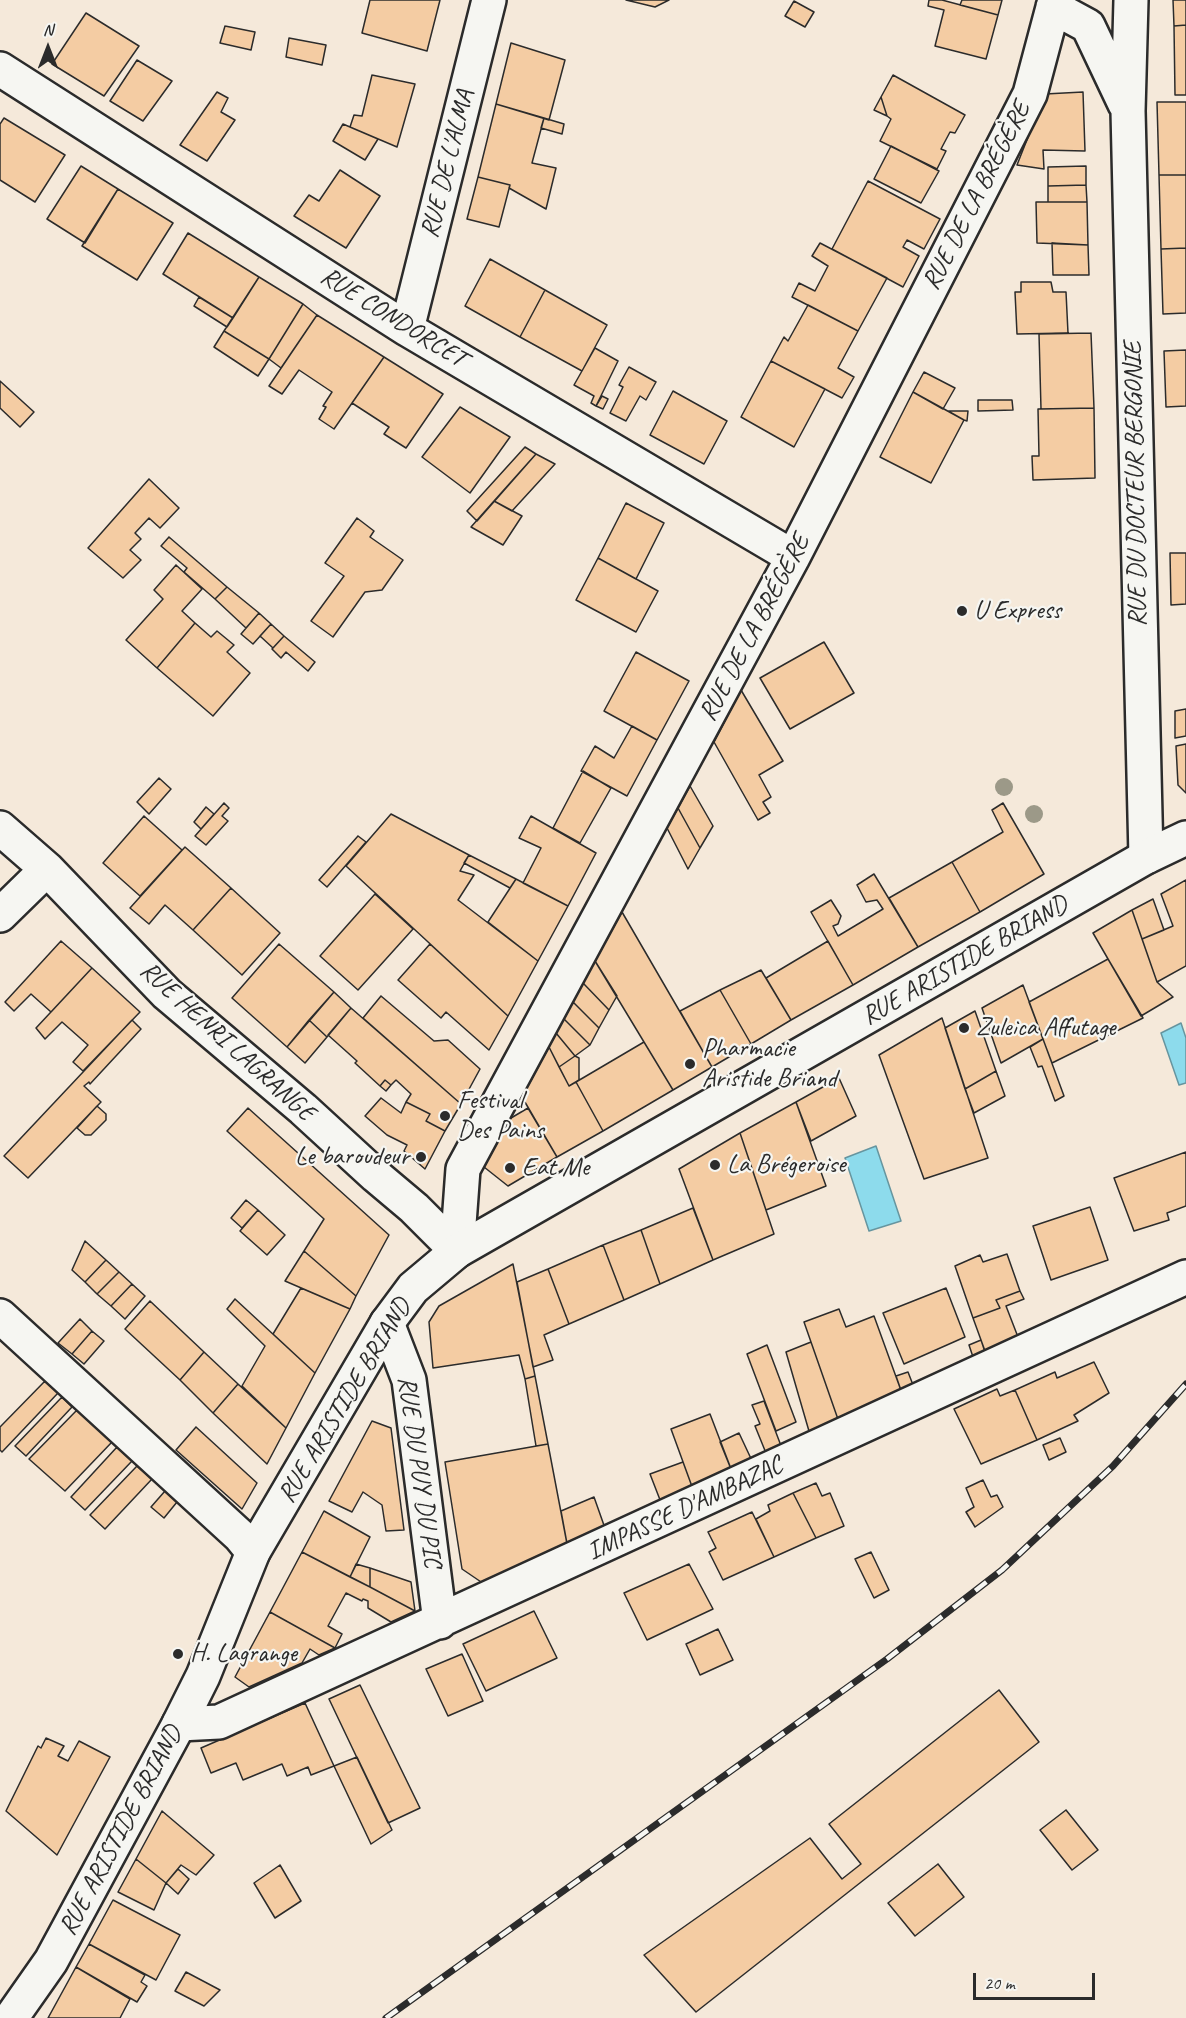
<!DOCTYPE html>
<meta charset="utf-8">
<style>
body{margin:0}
#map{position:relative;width:1186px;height:2018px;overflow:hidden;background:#f5e9da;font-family:Caveat,sans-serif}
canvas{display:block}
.north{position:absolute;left:18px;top:18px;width:60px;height:60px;-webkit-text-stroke:4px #f6f6f2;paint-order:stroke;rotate:0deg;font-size:16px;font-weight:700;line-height:24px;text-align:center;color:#2b2b2b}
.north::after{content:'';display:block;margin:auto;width:21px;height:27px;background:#2b2b2b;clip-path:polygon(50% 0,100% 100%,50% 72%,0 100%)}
.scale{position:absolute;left:973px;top:1973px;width:122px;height:27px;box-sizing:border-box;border:3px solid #2b2b2b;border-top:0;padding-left:8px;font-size:18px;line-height:21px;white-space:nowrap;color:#2b2b2b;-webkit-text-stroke:4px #f6f6f2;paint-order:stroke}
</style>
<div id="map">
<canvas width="1186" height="2018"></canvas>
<div class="north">N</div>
<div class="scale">20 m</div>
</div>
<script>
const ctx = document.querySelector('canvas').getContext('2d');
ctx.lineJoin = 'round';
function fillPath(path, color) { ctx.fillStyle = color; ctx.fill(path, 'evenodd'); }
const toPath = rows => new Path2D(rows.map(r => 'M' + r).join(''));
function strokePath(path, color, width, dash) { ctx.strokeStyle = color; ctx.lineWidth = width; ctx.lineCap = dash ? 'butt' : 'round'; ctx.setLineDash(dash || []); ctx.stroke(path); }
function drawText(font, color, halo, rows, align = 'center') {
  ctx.font = font + ' Caveat,sans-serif'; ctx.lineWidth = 4.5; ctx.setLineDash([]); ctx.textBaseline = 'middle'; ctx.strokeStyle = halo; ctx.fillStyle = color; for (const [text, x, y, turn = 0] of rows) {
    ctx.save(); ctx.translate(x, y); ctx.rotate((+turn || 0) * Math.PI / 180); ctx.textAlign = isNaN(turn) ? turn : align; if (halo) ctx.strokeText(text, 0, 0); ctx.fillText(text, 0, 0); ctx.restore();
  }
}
const water = toPath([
 [1181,1023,1186,1038,1186,1083,1179,1085,1161,1033,1181,1023],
 [876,1146,901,1221,869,1231,845,1158,876,1146]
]);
fillPath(water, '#8ddbec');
strokePath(water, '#66959f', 1.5);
const building = toPath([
 [370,0,440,0,427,51,362,33,370,0],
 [626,0,669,0,655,7,626,0],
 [929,0,942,0,998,15,986,59,935,46,944,10,928,6,929,0],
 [962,0,1002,0,998,15,960,5,962,0],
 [1173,0,1186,0,1186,25,1174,26,1173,0],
 [794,1,814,12,805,27,785,16,794,1],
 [86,13,139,46,104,96,52,64,86,13],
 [1186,25,1186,95,1175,95,1174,26,1186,25],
 [225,26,255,32,251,50,220,43,225,26],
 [289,38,326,45,322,65,286,57,289,38],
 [511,43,565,60,549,120,496,104,511,43],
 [137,60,172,81,143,121,110,101,137,60],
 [372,75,415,84,397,147,350,127,354,115,362,116,372,75],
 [893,75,965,115,955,133,950,132,941,149,946,151,937,169,880,141,891,119,887,116,881,97,893,75],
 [217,92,228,98,221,112,235,120,207,161,180,145,217,92],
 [1083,92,1085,151,1043,150,1044,169,1017,165,1045,94,1083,92],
 [881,97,887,116,874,110,881,97],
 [1157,102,1186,102,1186,175,1159,175,1157,102],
 [496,104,544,118,532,163,556,168,546,209,509,188,510,185,478,177,496,104],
 [4,118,65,155,35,202,0,180,0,124,4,118],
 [544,118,564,124,562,134,541,128,544,118],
 [343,124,378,139,365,160,333,141,343,124],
 [891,146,939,171,921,203,874,179,891,146],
 [81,166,118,189,85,243,47,219,81,166],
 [1086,166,1086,185,1048,186,1048,167,1086,166],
 [340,170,380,196,346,248,294,216,309,195,319,201,340,170],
 [1159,175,1186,175,1186,248,1161,249,1159,175],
 [478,177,510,185,499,227,467,219,478,177],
 [868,181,940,219,924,249,907,240,903,247,919,256,903,287,832,249,868,181],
 [1086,185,1087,202,1048,202,1048,186,1086,185],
 [118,189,173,223,137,280,82,246,118,189],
 [1036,202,1087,202,1088,245,1037,243,1036,202],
 [188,233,259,277,233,318,163,274,188,233],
 [820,243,887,278,858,331,792,297,799,283,815,291,828,266,812,256,820,243],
 [1052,243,1088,245,1089,275,1053,275,1052,243],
 [1186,248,1186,313,1163,314,1161,249,1186,248],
 [490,259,545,290,520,337,465,306,490,259],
 [259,277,303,304,269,359,224,331,259,277],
 [1021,282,1051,282,1053,292,1066,292,1068,333,1017,334,1015,292,1021,292,1021,282],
 [545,290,607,325,582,371,520,337,545,290],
 [199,297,233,318,227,327,194,306,199,297],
 [303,304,317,315,281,368,269,359,303,304],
 [808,305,858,331,838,368,854,377,842,398,771,361,784,337,788,341,808,305],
 [317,315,384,357,334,429,319,419,326,407,323,406,332,392,299,370,282,394,269,386,317,315],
 [224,331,269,359,258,376,214,347,224,331],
 [1091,333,1094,408,1041,409,1039,334,1091,333],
 [595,348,618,361,596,406,591,403,594,396,574,385,595,348],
 [1186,350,1186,406,1166,407,1164,351,1186,350],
 [384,357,443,394,406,448,384,434,389,427,352,403,384,357],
 [771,361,825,389,794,447,741,417,771,361],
 [629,367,656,382,646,400,640,396,626,421,610,413,623,387,619,385,629,367],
 [924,372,955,388,943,409,913,392,924,372],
 [0,381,34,412,20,427,0,408,0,381],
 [673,391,727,421,704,464,650,435,673,391],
 [913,392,964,420,931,483,880,457,913,392],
 [602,396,608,399,603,409,596,406,602,396],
 [978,400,1012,400,1013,410,978,411,978,400],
 [460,407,510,437,470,493,422,457,460,407],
 [1094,408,1095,478,1033,480,1032,456,1039,456,1038,409,1094,408],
 [948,411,968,411,967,421,964,420,948,411],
 [525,447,536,454,477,521,467,511,525,447],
 [536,454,555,464,512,511,494,501,536,454],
 [149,479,179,508,160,528,149,518,135,533,141,539,130,550,141,560,123,578,88,548,149,479],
 [494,501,522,516,503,545,471,527,494,501],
 [626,503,664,523,636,579,598,558,626,503],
 [357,518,374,531,370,537,403,560,382,590,365,592,333,637,311,621,344,576,325,563,357,518],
 [169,537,227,587,215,599,184,572,187,568,161,546,169,537],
 [1170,553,1186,553,1186,604,1171,605,1170,553],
 [598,558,658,591,636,632,576,600,598,558],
 [176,565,202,589,182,611,195,623,157,668,126,640,163,599,154,590,176,565],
 [227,587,259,613,246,628,215,599,227,587],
 [259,613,271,624,253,644,241,634,259,613],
 [195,623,211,637,217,631,234,645,227,652,250,673,213,716,157,668,195,623],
 [271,624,284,636,273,648,260,636,271,624],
 [284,636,315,662,308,671,286,652,281,658,272,649,284,636],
 [824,642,854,693,790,729,760,678,824,642],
 [636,652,689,681,657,740,604,711,636,652],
 [741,690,783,761,759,775,771,797,763,802,770,813,758,820,714,742,741,690],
 [1186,709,1186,736,1175,738,1175,711,1186,709],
 [632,726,657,740,627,796,581,771,595,746,614,758,632,726],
 [1186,744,1186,793,1178,785,1176,746,1186,744],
 [583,771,611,788,580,843,553,828,583,771],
 [159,778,171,789,149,814,137,802,159,778],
 [690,786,713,826,700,848,678,808,690,786],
 [224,803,229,808,222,816,228,821,206,845,195,836,224,803],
 [1003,803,1044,874,980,912,952,862,1003,832,992,810,1003,803],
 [206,807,214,814,201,829,194,822,206,807],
 [678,808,700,848,688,869,667,828,678,808],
 [391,814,469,855,460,871,474,875,458,900,538,961,508,1016,346,866,391,814],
 [144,816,182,850,140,896,103,863,144,816],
 [531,816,596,853,568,906,523,883,541,848,519,838,531,816],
 [358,836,366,842,327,887,319,880,358,836],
 [185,847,231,888,193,930,165,905,149,924,130,908,185,847],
 [469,855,516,879,510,888,464,863,469,855],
 [952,862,980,912,918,947,889,898,952,862],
 [874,874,918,947,853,985,811,912,831,900,841,916,838,924,833,926,838,936,883,909,877,900,866,902,857,885,874,874],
 [516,879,568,906,538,961,488,922,516,879],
 [1186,880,1186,966,1157,982,1142,939,1173,926,1161,894,1186,880],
 [231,888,280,933,242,975,193,930,231,888],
 [375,894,413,929,358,990,320,956,375,894],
 [1153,899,1164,930,1142,939,1132,910,1153,899],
 [1132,910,1157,982,1173,997,1141,1016,1093,933,1132,910],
 [622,912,712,1067,673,1090,595,961,622,912],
 [61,941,92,968,51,1012,31,994,14,1011,5,1002,61,941],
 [828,941,853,985,791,1020,766,978,828,941],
 [279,944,334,992,287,1047,232,998,279,944],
 [430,944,508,1016,489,1050,446,1012,441,1018,398,980,430,944],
 [1108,959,1143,1018,1052,1063,1029,1002,1108,959],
 [595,961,617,996,609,1010,583,983,595,961],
 [92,968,140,1012,83,1071,73,1062,88,1045,62,1022,45,1039,36,1028,92,968],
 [761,970,791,1020,751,1044,720,990,761,970],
 [583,983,609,1010,599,1028,573,1002,583,983],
 [1023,985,1043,1039,1001,1063,982,1008,1023,985],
 [720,990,751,1044,712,1067,680,1011,720,990],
 [334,992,351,1008,327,1037,309,1020,334,992],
 [381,996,434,1041,448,1040,480,1069,461,1104,363,1018,381,996],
 [573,1002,599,1028,590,1045,564,1019,573,1002],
 [351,1008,461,1104,445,1131,426,1121,430,1114,406,1102,411,1094,396,1080,391,1085,385,1080,380,1086,355,1063,357,1061,328,1035,351,1008],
 [975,1011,996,1071,965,1089,945,1028,975,1011],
 [942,1018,988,1158,924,1179,879,1055,942,1018],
 [564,1019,590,1045,575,1056,556,1033,564,1019],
 [132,1020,141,1029,90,1084,89,1082,84,1086,101,1102,28,1178,4,1156,132,1020],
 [309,1020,327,1037,305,1063,287,1047,309,1020],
 [556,1033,575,1056,559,1067,549,1047,556,1033],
 [1043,1039,1064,1096,1055,1101,1042,1066,1038,1067,1030,1047,1043,1039],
 [644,1042,673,1090,603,1131,576,1082,644,1042],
 [549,1047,569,1086,576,1082,603,1131,557,1157,522,1097,549,1047],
 [575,1056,579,1058,579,1080,569,1086,559,1067,575,1056],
 [996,1071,1005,1096,974,1113,965,1089,996,1071],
 [839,1078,856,1116,811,1141,796,1102,839,1078],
 [385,1080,391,1085,386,1091,380,1086,385,1080],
 [381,1098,401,1113,406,1102,430,1114,426,1121,445,1131,425,1169,404,1151,407,1145,387,1135,365,1116,381,1098],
 [796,1102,826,1186,766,1210,740,1133,796,1102],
 [97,1106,106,1114,106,1120,91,1135,85,1135,77,1128,97,1106],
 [248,1108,389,1235,356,1296,304,1251,324,1219,227,1131,248,1108],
 [528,1108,557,1157,508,1186,484,1167,511,1118,528,1108],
 [740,1133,774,1234,713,1260,679,1169,740,1133],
 [1186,1152,1186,1206,1167,1213,1169,1220,1134,1231,1114,1178,1186,1152],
 [246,1200,258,1210,242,1228,231,1218,246,1200],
 [1090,1207,1108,1260,1051,1280,1033,1226,1090,1207],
 [693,1208,713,1260,660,1284,641,1230,693,1208],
 [258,1210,285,1235,267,1255,240,1231,258,1210],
 [641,1230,660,1284,624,1300,603,1245,641,1230],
 [85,1241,106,1260,85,1282,72,1270,85,1241],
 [603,1245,624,1300,569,1324,548,1269,603,1245],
 [304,1251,356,1296,350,1309,285,1281,304,1251],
 [1007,1254,1020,1291,996,1300,1000,1308,973,1318,955,1266,980,1255,983,1262,1007,1254],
 [106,1260,119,1272,97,1294,85,1282,106,1260],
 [513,1264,535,1376,525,1379,519,1355,433,1368,429,1322,439,1306,513,1264],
 [548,1269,569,1324,544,1335,553,1360,533,1367,517,1282,548,1269],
 [119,1272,132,1284,111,1306,97,1294,119,1272],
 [132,1284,145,1296,125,1319,111,1306,132,1284],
 [301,1288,350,1309,315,1373,273,1334,301,1288],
 [946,1288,965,1337,904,1364,883,1313,946,1288],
 [1020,1291,1024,1299,1006,1306,1018,1337,985,1351,973,1318,1000,1308,996,1300,1020,1291],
 [235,1299,315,1373,286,1428,242,1386,265,1346,227,1309,235,1299],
 [150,1301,204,1352,180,1380,125,1329,150,1301],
 [839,1309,846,1327,874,1316,903,1396,840,1425,804,1322,839,1309],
 [80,1319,92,1331,72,1354,58,1343,80,1319],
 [92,1331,104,1341,84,1364,72,1354,92,1331],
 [981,1340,987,1358,975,1363,969,1345,981,1340],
 [811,1342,840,1425,811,1438,786,1352,811,1342],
 [767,1345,796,1422,776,1431,747,1354,767,1345],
 [204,1352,238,1384,213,1413,180,1380,204,1352],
 [1094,1362,1109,1393,1074,1415,1078,1421,1037,1440,1015,1390,1055,1372,1057,1378,1094,1362],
 [908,1372,915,1390,903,1396,896,1376,908,1372],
 [535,1376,548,1444,536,1446,525,1379,535,1376],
 [45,1381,58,1393,2,1452,0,1450,0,1427,45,1381],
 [238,1384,286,1428,267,1464,213,1413,238,1384],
 [997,1389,1000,1396,1015,1390,1037,1440,981,1464,954,1409,997,1389],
 [62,1397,72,1407,26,1456,15,1446,62,1397],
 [764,1401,783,1451,768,1458,755,1426,760,1424,752,1405,764,1401],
 [77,1410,112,1442,65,1491,29,1459,77,1410],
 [710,1414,733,1474,694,1492,671,1429,710,1414],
 [372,1421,391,1428,404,1530,386,1531,382,1505,363,1492,352,1512,329,1501,372,1421],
 [196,1427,257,1483,242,1509,176,1450,196,1427],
 [739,1433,754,1465,733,1474,720,1442,739,1433],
 [1060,1438,1066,1452,1049,1460,1043,1445,1060,1438],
 [548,1444,568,1549,487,1586,462,1569,445,1462,548,1444],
 [117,1447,132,1461,85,1510,71,1497,117,1447],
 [683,1462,694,1492,662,1505,650,1474,683,1462],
 [137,1466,152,1479,105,1529,90,1515,137,1466],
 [983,1480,991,1497,997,1495,1003,1507,975,1527,966,1512,974,1507,966,1488,983,1480],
 [816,1483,822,1496,830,1493,844,1526,816,1538,793,1493,816,1483],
 [165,1491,177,1502,164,1518,151,1507,165,1491],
 [793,1493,816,1538,774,1557,756,1519,770,1511,768,1505,793,1493],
 [594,1497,606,1531,568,1549,561,1511,594,1497],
 [324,1511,370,1537,350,1577,302,1552,324,1511],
 [752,1512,774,1557,723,1580,709,1552,716,1548,708,1532,752,1512],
 [302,1552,370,1587,415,1611,391,1622,368,1608,368,1601,363,1599,362,1601,346,1593,328,1626,342,1634,335,1648,270,1612,302,1552],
 [871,1552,889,1590,874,1598,855,1559,871,1552],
 [356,1564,370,1568,370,1587,350,1577,356,1564],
 [689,1564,713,1609,647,1640,624,1593,689,1564],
 [370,1568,411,1582,415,1611,370,1587,370,1568],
 [534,1611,557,1658,486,1691,463,1644,534,1611],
 [270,1612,335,1648,319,1655,310,1649,302,1663,249,1687,235,1677,270,1612],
 [718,1629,733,1660,700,1675,686,1644,718,1629],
 [462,1654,483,1701,448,1716,426,1669,462,1654],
 [360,1685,420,1808,388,1823,329,1699,360,1685],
 [999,1690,1039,1742,696,2012,644,1955,810,1838,842,1879,861,1864,829,1824,999,1690],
 [305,1703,334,1766,311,1775,308,1767,287,1776,282,1764,243,1780,236,1763,211,1773,201,1748,305,1703],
 [46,1738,64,1746,58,1756,68,1761,79,1741,110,1757,57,1855,6,1811,38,1746,41,1748,46,1738],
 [357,1757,392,1830,371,1844,334,1766,357,1757],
 [1066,1810,1098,1850,1072,1870,1040,1830,1066,1810],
 [162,1811,214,1855,196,1875,181,1865,166,1883,136,1859,162,1811],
 [136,1859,166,1883,154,1910,118,1892,136,1859],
 [938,1864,964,1897,915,1936,888,1903,938,1864],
 [280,1865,301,1901,275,1918,254,1883,280,1865],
 [178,1869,189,1879,178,1894,166,1883,178,1869],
 [113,1900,180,1935,156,1980,89,1944,113,1900],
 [89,1944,145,1975,141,1982,147,1986,137,2002,76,1967,89,1944],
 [76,1967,130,1999,120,2018,48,2018,76,1967],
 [186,1972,220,1990,204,2006,175,1991,186,1972]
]);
fillPath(building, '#f4cca3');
strokePath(building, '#2b2b2b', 1.5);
const minor = toPath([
 [1131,0,1128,111,1146,857],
 [1053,7,1088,26,1125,104],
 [0,69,407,329,793,557],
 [407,329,489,0],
 [0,828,47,869,167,994,303,1109,376,1176,414,1208,457,1251],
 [0,915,47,869],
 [457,1251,463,1169,793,557,1030,94,1055,0],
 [0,1316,240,1536,253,1552],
 [387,1323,409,1380,440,1622],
 [179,1724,219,1722,1186,1277]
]);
const tertiary = toPath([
 [11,2018,51,1961,179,1724,203,1676,253,1552,387,1323,413,1288,457,1251,1146,857,1186,838]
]);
strokePath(minor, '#2b2b2b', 38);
strokePath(tertiary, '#2b2b2b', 38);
strokePath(minor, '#f6f6f2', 33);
strokePath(tertiary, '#f6f6f2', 33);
const rail = toPath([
 [386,2018,887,1659,1002,1570,1113,1466,1186,1384]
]);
strokePath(rail, '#2b2b2b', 7);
strokePath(rail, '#f6f6f2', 4.5, [14]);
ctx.fillStyle = '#9c9988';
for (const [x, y] of [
 [1004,787],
 [1034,814]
]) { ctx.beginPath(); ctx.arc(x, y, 9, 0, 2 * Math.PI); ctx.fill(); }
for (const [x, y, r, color] of [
 [962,611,6,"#2b2b2b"],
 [964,1028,6,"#2b2b2b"],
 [690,1064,6,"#2b2b2b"],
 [445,1116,6,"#2b2b2b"],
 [421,1157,6,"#2b2b2b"],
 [715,1165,6,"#2b2b2b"],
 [510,1168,6,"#2b2b2b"],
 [178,1654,6,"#2b2b2b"]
]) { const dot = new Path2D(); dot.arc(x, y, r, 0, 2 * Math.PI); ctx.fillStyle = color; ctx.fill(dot); strokePath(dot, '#f6f6f2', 2); }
drawText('26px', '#2b2b2b', '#f6f6f2', [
 ["RUE DE L'ALMA",448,164,-76],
 ["RUE DE LA BRÉGÈRE",977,196,-63],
 ["RUE CONDORCET",393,318,32],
 ["RUE DU DOCTEUR BERGONIE",1136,484,-91],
 ["RUE DE LA BRÉGÈRE",755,628,-62],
 ["RUE ARISTIDE BRIAND",965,961,-30],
 ["RUE HENRI LAGRANGE",227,1042,42],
 ["RUE ARISTIDE BRIAND",345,1401,-59],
 ["RUE DU PUY DU PIC",419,1472,82],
 ["IMPASSE D'AMBAZAC",685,1509,-25],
 ["RUE ARISTIDE BRIAND",121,1831,-62]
]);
drawText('26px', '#2b2b2b', '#f6f6f2', [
 ["U Express",974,611],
 ["Zuleica Affutage",976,1028],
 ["Pharmacie",702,1049],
 ["Aristide Briand",702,1079],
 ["Festival",457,1101],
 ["Des Pains",457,1131],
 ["Le baroudeur",409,1157,"right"],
 ["La Brégeroise",727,1165],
 ["Eat Me",522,1168],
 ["H. Lagrange",190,1654]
], 'left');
</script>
